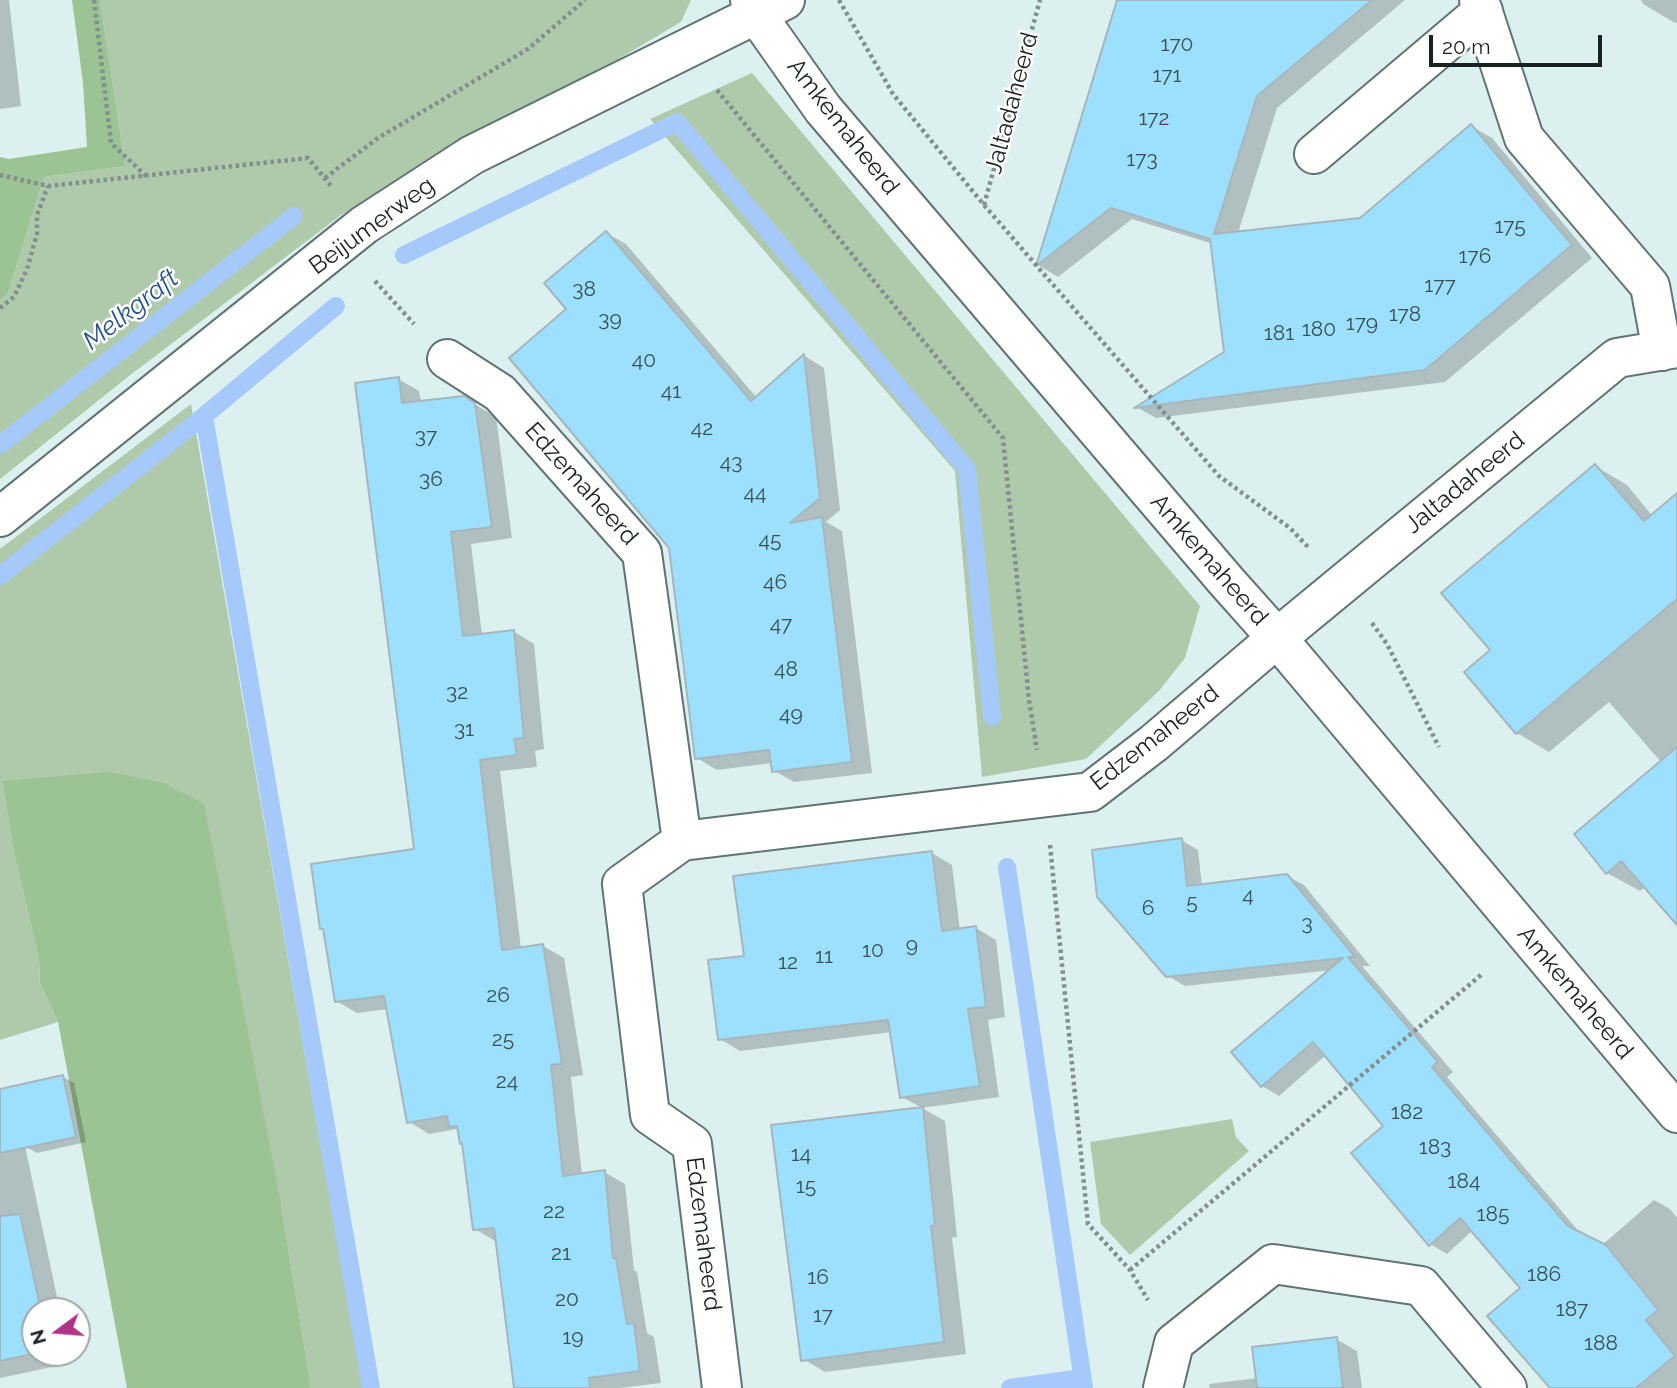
<!DOCTYPE html>
<style>
body{margin:0}
#map{position:relative;width:1677px;height:1388px;overflow:hidden;background:#ddf0f0;font-family:Raleway,sans-serif}
canvas{display:block}
.north{position:absolute;left:21px;top:1297px;width:70px;height:70px;box-sizing:border-box;background:#fff;border:2px solid #a3a6a6;border-radius:50%;rotate:254deg;font-size:19px;font-weight:700;line-height:28px;text-align:center;color:#1a2121}
.north::after{content:'';display:block;margin:auto;width:24px;height:32px;background:#ae3487;clip-path:polygon(50% 0,100% 100%,50% 72%,0 100%)}
.scale{position:absolute;left:1429px;top:35px;width:173px;height:32px;box-sizing:border-box;border:4px solid #1a2121;border-top:0;padding-left:9px;font-size:21px;line-height:24px;white-space:nowrap;color:#1a2121;-webkit-text-stroke:5px #fff;paint-order:stroke}
</style>
<div id="map">
<canvas width="1677" height="1388"></canvas>
<div class="north">N</div>
<div class="scale">20 m</div>
</div>
<script>
const ctx = document.querySelector('canvas').getContext('2d');
ctx.lineJoin = 'round';
function fillPath(path, color) { ctx.fillStyle = color; ctx.fill(path, 'evenodd'); }
const toPath = rows => new Path2D(rows.map(r => 'M' + r).join(''));
function strokePath(path, color, width, dash) { ctx.strokeStyle = color; ctx.lineWidth = width; ctx.lineCap = dash ? 'butt' : 'round'; ctx.setLineDash(dash || []); ctx.stroke(path); }
function drawText(font, color, halo, rows, align = 'center') {
  ctx.font = font + ' Raleway,sans-serif'; ctx.lineWidth = 5; ctx.setLineDash([]); ctx.textBaseline = 'middle'; ctx.strokeStyle = halo; ctx.fillStyle = color; for (const [text, x, y, turn = 0] of rows) {
    ctx.save(); ctx.translate(x, y); ctx.rotate((+turn || 0) * Math.PI / 180); ctx.textAlign = isNaN(turn) ? turn : align; if (halo) ctx.strokeText(text, 0, 0); ctx.fillText(text, 0, 0); ctx.restore();
  }
}
fillPath(toPath([
 [100,0,691,0,681,22,605,67,486,128,341,215,129,376,0,479,0,300,8,293,44,177,125,166],
 [752,73,1200,606,1185,658,1159,691,1086,759,982,777,955,471,650,119],
 [191,404,363,1388,311,1388,281,1204,2,781,14,852,39,960,40,983,58,1022,0,1040,0,549],
 [1232,1119,1236,1137,1249,1151,1130,1255,1101,1224,1090,1142]
]), '#afcaab');
fillPath(toPath([
 [72,0,100,0,125,166,44,177,8,293,0,300,0,157,9,159,87,147,83,83],
 [109,772,164,783,204,804,281,1204,311,1388,127,1388,58,1022,40,983,39,960,14,852,2,781]
]), '#9bc393');
fillPath(toPath([
 [0,0,9,0,21,106,0,109],
 [1125,0,1405,0,1277,108,1238,233,1361,219,1471,126,1492,138,1592,258,1445,382,1156,418,1138,408,1226,353,1213,244,1132,219,1058,277,1038,265,1116,8],
 [1641,0,1677,0,1677,22,1675,23,1643,4],
 [606,233,626,244,757,398,805,356,824,368,840,510,826,522,842,531,872,773,794,782,773,770,772,763,717,770,697,758,671,547,568,309],
 [398,379,419,391,421,402,463,397,496,417,512,538,471,544,482,635,513,631,534,644,544,749,535,751,537,767,500,771,521,949,543,946,564,958,583,1075,571,1077,582,1175,604,1172,625,1184,634,1270,637,1272,647,1333,654,1337,661,1383,620,1388,515,1388,497,1242,475,1229,464,1144,460,1131,457,1129,429,1134,408,1121,388,1009,357,1013,336,1001,416,850],
 [1595,466,1627,485,1677,546,1677,924,1645,887,1640,891,1607,873,1661,762,1609,702,1549,752,1517,733,1492,650],
 [1181,840,1198,850,1202,886,1287,876,1304,885,1370,966,1362,966,1453,1072,1447,1077,1582,1235,1602,1245,1654,1200,1670,1209,1677,1218,1677,1388,1553,1388,1523,1289,1473,1230,1447,1254,1430,1244,1386,1126,1326,1055,1279,1096,1262,1086,1233,1052,1332,970,1185,986,1168,976],
 [932,853,952,865,960,930,976,928,996,940,1005,1017,988,1020,999,1097,922,1108,945,1121,957,1237,952,1238,966,1354,825,1372,803,1359,922,1108,902,1097,892,1032,740,1051,720,1039,746,957],
 [63,1077,74,1083,86,1142,37,1153,26,1147],
 [0,1134,25,1146,60,1311,35,1311,35,1353,69,1353,71,1363,0,1378],
 [1336,1339,1357,1351,1362,1388,1210,1388,1209,1384,1258,1378]
]), '#0003');
strokePath(toPath([
 [404,255,677,122,967,469,992,717],
 [204,416,371,1388],
 [0,445,294,216],
 [0,576,204,416,336,306],
 [1007,867,1084,1388],
 [1010,1388,1082,1378]
]), '#a6c9fb', 18);
const building = toPath([
 [1117,0,1372,0,1257,96,1214,234,1360,218,1471,124,1572,245,1425,370,1134,408,1224,352,1210,239,1111,208,1036,266,1117,0],
 [606,231,751,401,804,354,820,498,790,523,822,517,852,762,772,772,769,750,695,759,669,548,509,358,566,309,544,283,606,231],
 [399,377,402,403,464,396,475,403,492,527,451,532,463,636,514,630,524,738,514,739,517,755,480,760,502,950,543,944,562,1064,551,1065,563,1176,605,1170,613,1258,616,1258,627,1324,634,1323,640,1371,589,1378,590,1388,514,1388,494,1228,473,1230,462,1143,460,1144,457,1126,449,1127,447,1116,407,1123,384,996,335,1002,323,929,320,929,311,864,414,849,355,383,399,377],
 [1595,464,1644,521,1677,493,1677,599,1516,734,1464,672,1490,650,1441,593,1595,464],
 [1677,747,1677,925,1621,861,1606,874,1574,834,1677,747],
 [1182,838,1187,886,1287,874,1355,957,1348,957,1438,1062,1432,1067,1509,1158,1568,1226,1606,1245,1658,1310,1646,1320,1675,1356,1636,1388,1550,1388,1487,1316,1520,1288,1460,1218,1429,1246,1351,1153,1383,1126,1313,1042,1261,1087,1231,1052,1343,958,1166,977,1097,897,1092,850,1182,838],
 [932,851,942,931,976,926,986,1007,968,1009,980,1086,900,1098,888,1020,718,1040,708,960,744,956,733,876,932,851],
 [63,1075,76,1137,0,1153,0,1089,63,1075],
 [923,1107,935,1225,931,1226,944,1342,801,1361,771,1125,923,1107],
 [20,1214,41,1311,35,1311,35,1353,37,1353,0,1361,0,1216,20,1214],
 [1337,1337,1343,1388,1257,1388,1252,1347,1337,1337]
]);
fillPath(building, '#9ce0fe');
strokePath(building, '#a7b6bd', 2);
const minor = toPath([
 [750,0,756,14,823,109,1227,582,1277,638,1677,1113],
 [1479,0,1524,138,1650,286,1662,351],
 [1314,154,1483,11],
 [447,359,500,393,642,553,682,841,622,884,650,1115,692,1144,722,1388],
 [0,517,364,225,472,155,785,0],
 [682,841,1090,792,1154,743,1277,638,1617,358,1677,348],
 [1163,1388,1174,1343,1273,1264,1421,1286,1507,1388]
]);
strokePath(minor, '#627373', 42);
strokePath(toPath([
 [94,0,111,143,146,176],
 [839,0,893,94,984,205,1219,476,1290,528,1308,547],
 [717,90,1003,438,1029,700,1037,750],
 [0,175,48,186,308,158,332,187],
 [325,178,378,138,528,49,585,0],
 [984,205,1040,0],
 [375,281,414,324],
 [0,308,14,297,27,269,37,234,37,215,48,186],
 [1372,623,1387,644,1439,747],
 [1050,845,1088,1224,1130,1270,1148,1300],
 [1130,1270,1481,975]
]), '#828f8f', 4.5, [3.5, 3.5]);
strokePath(minor, '#fff', 38);
drawText('21px', '#3a5158', null, [
 ["170",1177,45],
 ["171",1167,76],
 ["172",1154,119],
 ["173",1142,160],
 ["175",1510,227],
 ["176",1475,257],
 ["177",1440,286],
 ["38",584,290],
 ["178",1405,315],
 ["39",610,320],
 ["179",1362,324],
 ["180",1319,330],
 ["181",1279,334],
 ["40",644,361],
 ["41",671,392],
 ["42",702,429],
 ["37",426,437],
 ["43",731,463],
 ["36",431,480],
 ["44",755,494],
 ["45",770,541],
 ["46",775,583],
 ["47",781,625],
 ["48",786,670],
 ["32",457,693],
 ["49",791,715],
 ["31",464,730],
 ["4",1248,896],
 ["5",1192,903],
 ["6",1148,909],
 ["3",1307,924],
 ["9",912,946],
 ["10",873,951],
 ["11",824,957],
 ["12",788,963],
 ["26",498,996],
 ["25",503,1040],
 ["24",507,1082],
 ["182",1407,1113],
 ["183",1435,1148],
 ["14",801,1155],
 ["184",1464,1182],
 ["15",806,1187],
 ["22",554,1212],
 ["185",1493,1215],
 ["21",561,1254],
 ["186",1544,1275],
 ["16",818,1278],
 ["20",567,1300],
 ["187",1572,1310],
 ["17",823,1316],
 ["19",573,1338],
 ["188",1601,1344]
]);
drawText('24px', '#1a2121', '#fff', [
 ["Jaltadaheerd",1012,103,-75],
 ["Amkemaheerd",843,127,52],
 ["Beijumerweg",372,226,-36],
 ["Jaltadaheerd",1465,483,-39],
 ["Edzemaheerd",581,484,48],
 ["Amkemaheerd",1209,560,49],
 ["Edzemaheerd",1155,738,-38],
 ["Amkemaheerd",1575,993,50],
 ["Edzemaheerd",703,1234,83]
]);
drawText('italic 26px', '#26528d', '#fff', [
 ["Melkgraft",131,310,-38]
]);
</script>
